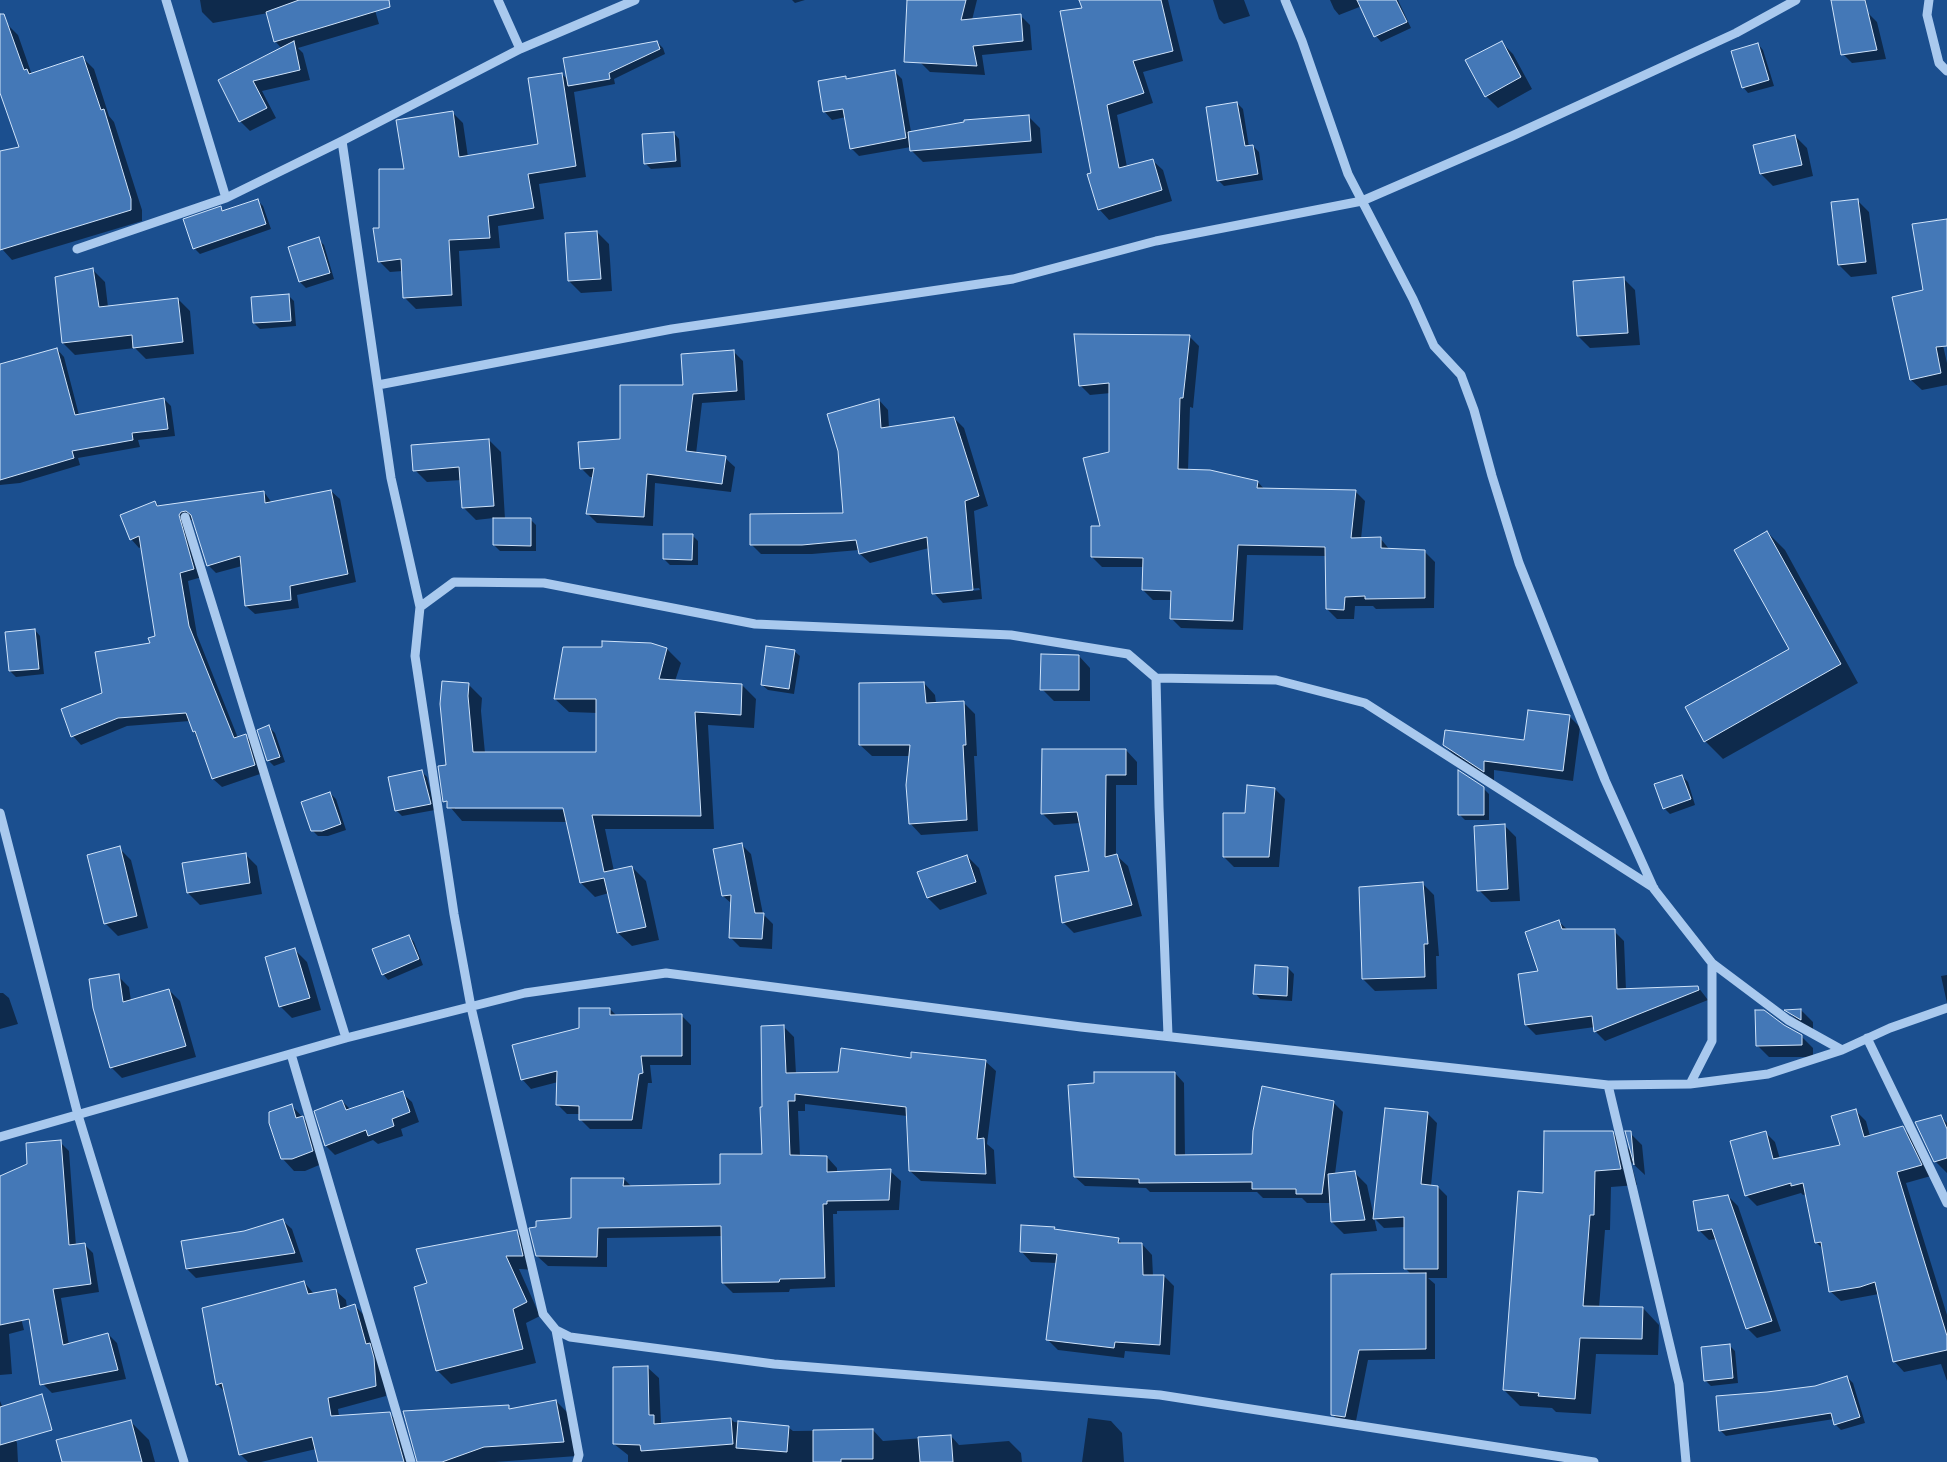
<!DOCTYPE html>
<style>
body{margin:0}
canvas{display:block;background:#1b4f8f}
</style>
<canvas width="1947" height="1462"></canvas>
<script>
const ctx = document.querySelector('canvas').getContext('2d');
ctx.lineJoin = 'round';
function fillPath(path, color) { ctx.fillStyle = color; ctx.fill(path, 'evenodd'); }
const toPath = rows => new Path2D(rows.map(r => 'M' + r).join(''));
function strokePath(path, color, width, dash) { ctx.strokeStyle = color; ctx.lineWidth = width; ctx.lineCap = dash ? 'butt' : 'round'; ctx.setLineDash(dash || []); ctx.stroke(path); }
fillPath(toPath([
 [200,0,372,0,379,24,298,48,303,53,310,80,262,91,276,118,250,131,240,121,220,81,282,49,275,41,268,13,213,23,202,12],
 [792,0,805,0,795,3],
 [936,0,977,0,972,20,1021,16,1030,25,1032,50,982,55,985,75,930,72,920,62],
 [1081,0,1168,0,1183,61,1143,72,1153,103,1117,115,1127,167,1152,160,1163,170,1172,201,1109,220,1099,209,1092,174,1083,10],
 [1213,0,1244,0,1250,16,1224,24,1219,19],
 [1330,0,1398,0,1411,28,1381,42,1376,36,1362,6,1339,15,1334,9],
 [1831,0,1866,0,1868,13,1877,22,1886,59,1852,63,1843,54],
 [7,24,18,35,32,75,83,58,94,69,109,116,114,122,142,210,142,221,12,260,2,249,0,244,0,152,21,148,0,90,0,26],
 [657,42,663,48,665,54,614,79,615,84,574,92,586,177,539,184,544,219,498,226,500,248,459,251,462,306,416,309,405,298,403,271,390,272,379,261,380,229,405,170,452,112,463,123,468,157,540,145,562,74,568,80],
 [1501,42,1513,54,1532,89,1498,108,1486,96],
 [1758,44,1763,50,1774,86,1748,93,1743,87],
 [894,71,902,79,911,132,1028,116,1040,128,1042,153,923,162,911,150,911,147,859,156,851,148,846,117,832,120,824,111,845,78,848,80],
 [1237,103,1243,109,1249,147,1253,146,1259,152,1263,180,1224,186,1218,180],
 [674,133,679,139,681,167,651,169,645,163],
 [1795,136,1807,148,1813,176,1773,186,1761,174,1755,146],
 [257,200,263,206,271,229,200,254,194,248,220,208,224,211],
 [1857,200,1869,212,1877,274,1851,277,1839,265],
 [1947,223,1947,340,1942,341,1947,363,1947,385,1922,390,1911,380,1924,291],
 [597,232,609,244,612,291,581,293,569,281],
 [318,239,324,245,334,279,306,288,300,282,290,248],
 [93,270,105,282,108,307,178,299,190,311,194,354,146,359,135,348,75,355,63,343],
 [1623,278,1635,290,1640,345,1590,348,1578,336],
 [289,296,294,301,296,326,260,329,254,323],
 [1189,336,1199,346,1193,408,1190,407,1188,471,1210,471,1258,482,1265,490,1355,491,1365,501,1361,539,1380,538,1390,550,1425,552,1435,562,1434,608,1376,609,1373,606,1355,606,1354,619,1337,619,1327,609,1326,556,1247,555,1243,630,1181,628,1171,618,1172,600,1153,600,1143,590,1144,567,1102,567,1092,557,1102,527,1110,453,1111,393,1090,395,1080,385],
 [57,349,64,357,79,415,164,399,171,406,175,436,138,440,140,447,78,458,80,465,20,483,0,485,0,375],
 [734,352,743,361,745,400,702,403,696,454,725,458,735,467,731,492,655,483,653,526,597,523,588,514,594,477,590,477,581,468,622,441,684,386],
 [879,400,888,410,889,428,954,418,964,428,988,506,974,511,982,599,943,603,934,593,929,548,870,563,860,554,859,550,812,554,761,554,751,544,845,515],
 [979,588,980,590,941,594,941,592],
 [489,440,501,452,505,519,530,519,536,525,536,551,500,551,494,545,494,518,476,520,464,508,462,480,427,482,415,470],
 [331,491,340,499,356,582,297,595,299,608,255,614,246,606,242,566,216,573,208,565,194,519,189,521,202,577,188,581,197,635,238,738,245,736,254,744,263,773,222,787,213,779,190,721,127,726,81,745,73,736,103,694,152,644,156,637,141,547,139,548,131,539,155,502,160,507,264,492,272,503],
 [1767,532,1785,550,1858,683,1723,759,1705,741,1791,649],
 [692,535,698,541,698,565,670,565,664,559],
 [35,630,40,636,44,674,16,677,10,671],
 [651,645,667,649,681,663,675,681,742,685,756,699,754,728,708,725,714,829,605,829,614,871,632,867,646,881,659,940,632,946,618,933,609,893,595,897,581,883,567,822,462,821,445,801,447,766,468,684,482,698,481,711,485,753,598,753,598,713,569,712,555,699,603,648],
 [455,806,569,807,569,810,455,809],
 [794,651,800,656,794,694,768,690,762,685],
 [1079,656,1090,668,1090,701,1054,701,1042,689],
 [924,683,935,695,936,703,963,702,975,714,977,756,974,756,978,831,921,835,910,823,910,756,872,756,860,745],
 [1570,717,1580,727,1573,781,1494,770,1494,781,1455,756,1444,745,1525,742],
 [269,727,275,733,285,762,274,766,268,760],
 [1126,750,1137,762,1137,785,1116,785,1116,855,1128,866,1142,916,1074,933,1063,922,1090,872,1080,823,1054,825,1043,814],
 [421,771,427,777,435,810,402,816,396,810],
 [1682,776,1688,782,1695,805,1670,814,1664,808],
 [1483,788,1489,794,1489,820,1465,820,1460,815],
 [1275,789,1285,799,1279,867,1234,867,1224,857,1246,814],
 [330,793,336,799,346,830,328,836,318,836,312,830],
 [1504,825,1516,837,1520,901,1491,902,1479,890],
 [741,844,751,854,763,914,773,924,772,949,740,947,730,937,732,904,723,896],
 [119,848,131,860,148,928,118,936,106,924,88,856],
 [245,854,257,866,262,894,200,905,188,893],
 [967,856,979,868,987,894,940,910,928,898,919,872],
 [1422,883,1434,895,1439,956,1436,956,1437,989,1375,991,1363,979],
 [1559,922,1568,930,1614,931,1624,941,1626,990,1698,987,1708,1000,1605,1041,1595,1031,1595,1027,1536,1035,1526,1025,1519,975,1540,972],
 [409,936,414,942,423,965,388,980,383,974],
 [295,950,307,962,321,1010,292,1018,280,1006],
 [1288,968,1294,974,1292,1001,1260,999,1255,993],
 [1947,975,1947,1003,1941,976],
 [118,976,129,987,131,1001,169,990,180,1001,196,1057,122,1078,111,1067],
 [0,993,3,993,9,998,18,1024,0,1029],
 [610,1009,617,1016,681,1015,691,1025,691,1065,650,1065,652,1083,648,1083,642,1129,590,1129,580,1119,580,1114,567,1114,558,1105,558,1082,531,1089,522,1079,581,1029],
 [1801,1010,1813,1022,1813,1031,1798,1021,1787,1011],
 [1784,1026,1801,1036,1813,1048,1813,1057,1769,1057,1757,1045],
 [784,1027,794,1037,796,1074,840,1074,912,1059,985,1061,996,1071,987,1144,994,1150,996,1184,921,1181,910,1171,907,1116,805,1104,805,1111,798,1111,800,1157,827,1157,837,1168,837,1173,890,1171,901,1181,899,1210,837,1211,837,1214,833,1214,835,1287,790,1289,789,1292,733,1293,723,1283,722,1236,607,1238,607,1267,548,1266,537,1256,572,1219,573,1179,624,1179,632,1187,722,1186,763,1155,763,1108],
 [1175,1073,1184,1083,1185,1156,1254,1155,1333,1102,1343,1112,1335,1174,1355,1173,1367,1185,1377,1231,1344,1234,1332,1222,1331,1203,1307,1203,1302,1198,1263,1198,1257,1192,1150,1192,1146,1188,1085,1186,1075,1177,1095,1084],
 [402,1093,412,1102,419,1122,401,1129,403,1136,378,1144,373,1140,335,1155,326,1146,342,1101,351,1110],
 [291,1105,314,1129,324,1163,305,1171,294,1171,282,1158],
 [1856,1111,1866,1121,1870,1136,1902,1127,1913,1138,1931,1176,1906,1183,1947,1315,1947,1381,1941,1364,1904,1372,1894,1361,1879,1294,1841,1301,1830,1291,1823,1249,1816,1242,1807,1194,1803,1195,1801,1193,1757,1206,1746,1195,1765,1132,1775,1142,1780,1159,1841,1146],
 [1428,1114,1437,1123,1431,1186,1438,1187,1447,1196,1447,1278,1428,1278,1435,1284,1435,1359,1368,1360,1355,1426,1343,1425,1333,1415,1332,1275,1411,1274,1405,1268,1406,1227,1384,1228,1375,1219],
 [1941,1117,1947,1123,1947,1173,1935,1161],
 [1612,1132,1632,1152,1630,1133,1642,1145,1645,1175,1631,1162,1637,1185,1611,1187,1610,1230,1605,1230,1599,1308,1643,1308,1659,1325,1658,1355,1596,1354,1591,1414,1556,1412,1552,1408,1520,1406,1504,1390,1544,1195],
 [60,1142,69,1151,76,1246,84,1244,93,1253,99,1292,61,1298,69,1345,108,1334,117,1343,126,1379,52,1393,43,1384,31,1324,19,1310,24,1330,9,1334,12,1374,0,1375,0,1178,28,1165],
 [1728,1196,1738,1206,1781,1331,1757,1338,1747,1328,1716,1239,1709,1240,1699,1230],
 [283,1221,292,1229,303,1262,196,1278,187,1269,244,1233],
 [1054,1228,1057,1231,1119,1240,1123,1245,1142,1244,1152,1255,1153,1276,1164,1276,1174,1286,1170,1355,1125,1351,1124,1358,1058,1350,1048,1340,1057,1263,1031,1262,1021,1251],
 [516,1232,530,1245,536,1270,519,1269,540,1316,526,1323,536,1363,451,1384,437,1370,429,1284],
 [304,1282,314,1294,335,1290,346,1300,347,1308,355,1306,365,1316,384,1369,386,1396,338,1409,339,1416,389,1413,400,1424,411,1462,319,1462,316,1449,261,1462,248,1462,240,1454,225,1392,217,1384],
 [1729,1345,1735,1351,1738,1383,1711,1386,1705,1380],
 [647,1367,659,1378,661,1424,731,1419,734,1422,788,1427,793,1431,873,1430,883,1441,951,1436,959,1445,1009,1441,1021,1453,1022,1462,628,1462,628,1455,614,1444],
 [1847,1377,1853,1383,1865,1423,1841,1430,1835,1424,1834,1419,1726,1436,1720,1430,1815,1387],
 [0,1401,17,1443,18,1462,0,1462],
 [556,1401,570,1415,577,1456,495,1462,421,1462,508,1406,512,1410],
 [1088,1418,1111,1421,1122,1433,1124,1462,1082,1462],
 [131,1422,149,1440,155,1462,63,1462]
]), '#0007');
const building = toPath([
 [299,0,389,0,390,7,274,42,266,12,299,0],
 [907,0,966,0,961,20,1021,14,1023,41,973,46,977,66,904,62,907,0],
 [1079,0,1161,0,1173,51,1133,61,1144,93,1107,105,1119,168,1153,159,1162,190,1098,210,1087,174,1091,173,1060,11,1082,8,1079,0],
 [1357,0,1396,0,1407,22,1374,37,1357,0],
 [1831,0,1865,0,1877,50,1841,55,1831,0],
 [0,14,4,14,24,70,27,69,29,74,83,56,101,110,104,109,131,199,131,210,0,250,0,151,19,147,0,93,0,14],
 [294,41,300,70,253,81,267,108,239,122,218,80,294,41],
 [657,41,660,49,609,73,610,79,568,86,563,58,657,41],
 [1502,41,1521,77,1485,97,1465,60,1502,41],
 [1758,43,1769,80,1742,88,1731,51,1758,43],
 [895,70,906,138,850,149,843,109,823,112,818,81,846,76,846,79,895,70],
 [562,73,576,166,528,174,534,208,488,216,490,238,449,240,452,295,403,298,401,259,378,262,373,228,379,228,379,169,404,169,396,120,453,111,459,157,538,144,528,78,562,73],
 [1237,102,1245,146,1253,145,1258,174,1217,181,1206,107,1237,102],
 [1029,115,1031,141,910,151,908,132,964,122,964,120,1029,115],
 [674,132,676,161,644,164,642,134,674,132],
 [1795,135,1802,165,1760,174,1753,145,1795,135],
 [258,199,266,224,193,249,183,219,221,206,222,211,258,199],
 [1858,199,1866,262,1838,265,1831,202,1858,199],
 [1947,219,1947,346,1936,347,1941,373,1910,380,1892,297,1923,290,1912,224,1947,219],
 [597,231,601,279,568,281,565,233,597,231],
 [319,237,330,273,299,282,288,247,319,237],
 [93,268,99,307,178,298,183,342,133,348,132,335,62,343,55,277,93,268],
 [1624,277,1628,333,1577,336,1573,281,1624,277],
 [289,294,291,321,253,323,251,297,289,294],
 [1074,334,1190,335,1183,398,1180,398,1178,469,1210,470,1258,481,1257,488,1356,490,1351,538,1381,537,1381,548,1425,550,1425,598,1365,599,1365,596,1345,597,1344,610,1326,609,1325,547,1238,545,1233,621,1170,619,1171,591,1142,590,1143,558,1091,557,1091,526,1100,526,1083,458,1109,452,1109,383,1079,386,1074,334],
 [57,348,75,415,164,398,168,429,132,433,133,440,72,451,74,458,0,480,0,364,57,348],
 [734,350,737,391,693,394,686,451,726,456,722,484,647,474,644,517,586,514,594,468,580,469,578,442,620,439,620,385,683,385,681,354,734,350],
 [879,399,881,428,954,417,979,496,965,501,973,590,932,594,927,537,859,554,856,540,802,545,750,545,750,514,843,513,838,451,827,414,879,399],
 [489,439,494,506,462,508,459,467,413,471,411,445,489,439],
 [331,490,348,574,290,586,291,600,245,606,240,556,207,566,191,515,186,511,181,512,179,515,194,569,180,573,189,626,234,738,246,734,255,765,212,779,195,731,193,732,186,713,118,718,71,737,61,709,102,693,95,652,150,643,148,638,155,636,139,536,130,540,120,515,155,501,157,506,264,491,265,503,331,490],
 [493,518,531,518,531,546,493,545,493,518],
 [1767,531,1841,664,1704,742,1685,707,1789,649,1734,550,1767,531],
 [663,534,693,534,692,560,663,559,663,534],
 [35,629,39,669,9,671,5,632,35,629],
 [602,641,651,643,667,648,659,679,742,684,741,715,695,712,701,816,592,815,604,872,632,866,646,927,617,933,604,878,580,883,563,808,447,808,447,801,443,802,438,766,446,765,440,704,442,681,469,683,468,696,473,752,596,752,596,699,554,699,563,647,602,647,602,641],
 [766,646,795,650,789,689,761,685,766,646],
 [1041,654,1079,655,1079,690,1040,690,1041,654],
 [924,682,926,703,964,701,966,745,963,745,967,820,909,824,906,785,910,745,859,745,859,683,924,682],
 [1528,710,1570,715,1563,771,1484,761,1484,772,1443,745,1445,730,1524,740,1528,710],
 [269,725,280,757,267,761,257,730,269,725],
 [1042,749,1126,749,1126,775,1106,775,1105,857,1117,854,1132,905,1062,923,1055,876,1089,871,1077,812,1041,814,1042,749],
 [422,770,431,804,395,811,388,777,422,770],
 [1458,770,1484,787,1484,815,1458,815,1458,770],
 [1682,775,1691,799,1663,809,1654,784,1682,775],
 [1247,785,1275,788,1269,857,1223,857,1223,813,1245,813,1247,785],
 [330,792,341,824,322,831,311,831,301,802,330,792],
 [1505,824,1508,889,1477,891,1474,826,1505,824],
 [742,843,755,913,764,913,762,939,729,938,731,895,722,896,713,849,742,843],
 [120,846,137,916,104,924,87,855,120,846],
 [246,853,250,883,187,893,182,863,246,853],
 [967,855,976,882,927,898,917,872,967,855],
 [1423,882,1428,944,1424,944,1425,977,1362,979,1359,887,1423,882],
 [1559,920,1562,929,1615,929,1617,989,1698,986,1699,990,1594,1032,1592,1016,1525,1025,1518,974,1538,971,1525,932,1559,920],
 [409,935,419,959,382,975,372,949,409,935],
 [295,948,310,998,279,1007,265,957,295,948],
 [1255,965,1288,967,1287,996,1253,994,1255,965],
 [119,974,123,1002,169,989,186,1046,110,1068,93,1008,89,979,119,974],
 [579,1008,610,1008,610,1015,682,1014,682,1056,641,1056,643,1073,639,1074,632,1120,579,1120,579,1106,556,1105,557,1071,521,1080,512,1045,579,1028,579,1008],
 [1801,1009,1801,1020,1784,1010,1801,1009],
 [1755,1010,1764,1010,1784,1025,1802,1035,1802,1045,1756,1046,1755,1010],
 [784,1025,786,1073,838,1072,841,1048,911,1058,911,1052,986,1060,977,1139,984,1138,986,1174,909,1171,906,1107,795,1094,795,1101,788,1101,790,1155,827,1156,827,1172,891,1169,889,1200,827,1201,827,1204,823,1204,825,1278,780,1279,779,1282,722,1283,721,1226,598,1228,597,1257,536,1256,529,1228,536,1227,536,1221,571,1218,571,1178,624,1178,623,1186,720,1184,720,1154,762,1154,760,1107,762,1107,761,1026,784,1025],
 [1094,1072,1175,1072,1175,1155,1252,1154,1253,1131,1262,1086,1334,1101,1322,1194,1296,1194,1296,1189,1252,1189,1252,1182,1139,1183,1139,1179,1074,1177,1068,1085,1094,1083,1094,1072],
 [403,1091,410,1112,392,1119,394,1126,368,1136,366,1130,325,1146,314,1111,342,1100,346,1110,403,1091],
 [292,1104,296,1118,303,1116,313,1151,292,1159,281,1159,269,1123,269,1112,292,1104],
 [1385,1108,1428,1112,1421,1184,1438,1186,1438,1269,1404,1269,1404,1217,1373,1219,1385,1108],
 [1856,1109,1864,1137,1903,1126,1922,1165,1897,1172,1947,1336,1947,1350,1893,1362,1875,1282,1860,1287,1829,1292,1821,1242,1815,1243,1803,1183,1791,1186,1791,1183,1745,1196,1730,1141,1766,1131,1773,1159,1840,1145,1831,1116,1856,1109],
 [1941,1115,1947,1129,1947,1158,1934,1162,1915,1122,1941,1115],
 [1544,1131,1613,1131,1621,1169,1595,1171,1594,1215,1590,1215,1583,1306,1643,1307,1642,1339,1580,1338,1575,1399,1538,1396,1539,1393,1503,1390,1518,1191,1543,1193,1544,1131],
 [1625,1131,1631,1131,1634,1165,1625,1131],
 [61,1140,69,1245,85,1243,91,1284,53,1289,63,1345,108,1333,118,1370,40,1385,29,1319,0,1325,0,1176,27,1164,26,1143,61,1140],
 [1355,1171,1365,1220,1331,1222,1328,1174,1355,1171],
 [1728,1195,1772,1321,1746,1329,1712,1229,1698,1231,1693,1201,1728,1195],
 [283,1219,295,1253,186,1269,181,1241,244,1231,283,1219],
 [1021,1225,1055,1227,1054,1229,1119,1238,1118,1243,1142,1243,1143,1275,1164,1275,1160,1345,1115,1342,1114,1348,1046,1340,1057,1254,1020,1252,1021,1225],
 [517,1230,523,1256,506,1256,527,1302,513,1309,523,1349,436,1371,414,1287,427,1283,416,1249,517,1230],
 [1426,1273,1426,1349,1359,1350,1345,1417,1331,1415,1331,1274,1426,1273],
 [304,1281,308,1294,336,1289,340,1309,355,1304,366,1344,370,1343,374,1358,376,1386,328,1398,331,1416,390,1412,404,1462,318,1462,312,1437,239,1455,222,1383,216,1385,202,1308,304,1281],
 [1730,1344,1733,1378,1704,1381,1701,1347,1730,1344],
 [648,1366,649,1415,654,1415,654,1424,731,1418,733,1444,641,1451,640,1445,613,1444,613,1367,648,1366],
 [1847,1376,1860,1417,1834,1425,1831,1413,1719,1431,1716,1396,1767,1392,1815,1386,1847,1376],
 [42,1394,52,1430,0,1445,0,1407,42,1394],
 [556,1400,564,1442,484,1447,442,1462,417,1462,403,1411,509,1405,509,1409,556,1400],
 [131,1420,142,1462,62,1462,56,1440,131,1420],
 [738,1421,789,1426,787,1452,736,1448,738,1421],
 [873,1429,873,1459,841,1459,841,1462,813,1462,813,1430,873,1429],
 [951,1435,953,1462,920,1462,918,1437,951,1435]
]);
fillPath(building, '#4478b7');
strokePath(building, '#cfe3fa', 1);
strokePath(toPath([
 [166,0,226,198],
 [498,0,520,49],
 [1285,0,1302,41,1348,174,1413,299,1434,346,1461,375,1474,410,1492,476,1519,563,1605,780,1654,889,1712,963,1788,1020,1842,1050],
 [1929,0,1927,15,1939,63,1947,71],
 [342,141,391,478,420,607],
 [77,249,226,198,342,141,520,49,635,0],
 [378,385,672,329,1013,279,1156,241,1362,201,1512,136,1736,33,1796,0],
 [185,517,346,1038],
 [1156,678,1276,680,1365,703,1654,888],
 [0,813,78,1115,184,1462],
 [1168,1035,1159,807,1156,678,1128,654,1011,635,755,624,544,583,454,582,420,607,415,656,454,914,471,1007,543,1314,556,1330,570,1337,774,1364,1160,1395,1594,1462],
 [1867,1038,1947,1203],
 [291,1054,411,1462],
 [1690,1084,1712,1041,1712,963],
 [1608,1085,1679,1384,1686,1462],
 [0,1137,346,1038,525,993,666,973,1081,1027,1608,1085,1690,1084,1768,1074,1842,1050,1890,1028,1947,1008],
 [556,1330,579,1455,577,1462]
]), '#a9c9ee', 9);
</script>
